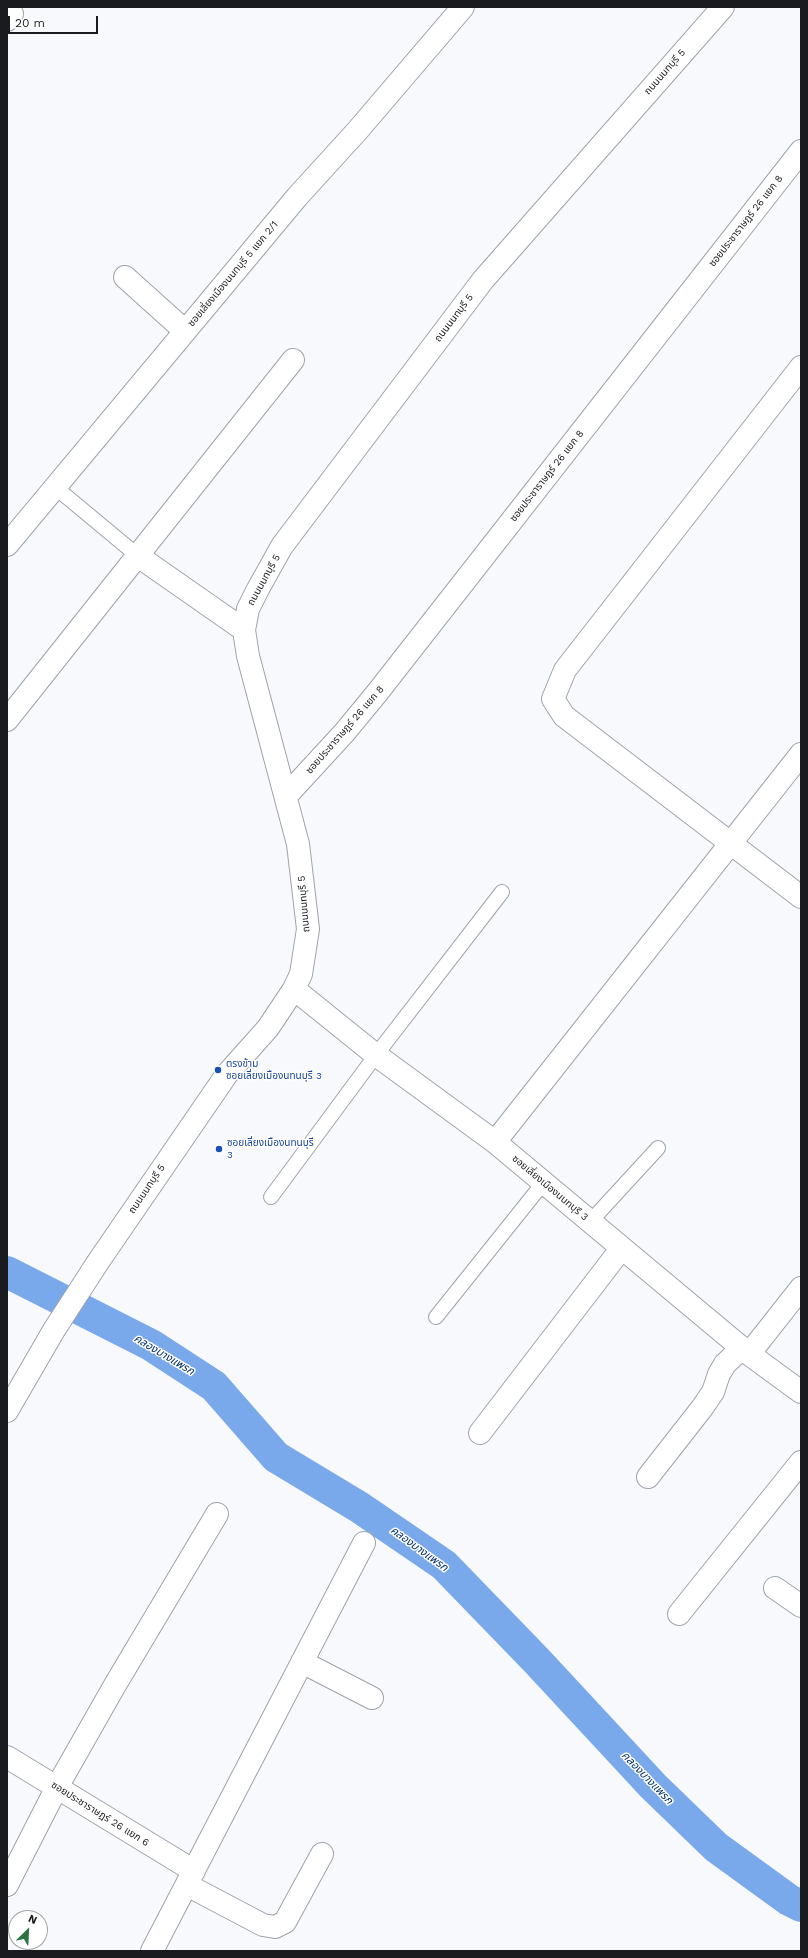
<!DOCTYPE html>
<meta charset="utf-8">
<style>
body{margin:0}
#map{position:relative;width:808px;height:1958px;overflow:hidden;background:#f8f9fd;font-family:"Work Sans",sans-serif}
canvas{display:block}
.frame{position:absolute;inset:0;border:8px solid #191b1e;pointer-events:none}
.north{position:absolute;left:8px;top:1910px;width:40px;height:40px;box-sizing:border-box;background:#fff;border:1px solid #a3a4a5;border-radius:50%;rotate:24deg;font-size:11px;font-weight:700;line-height:16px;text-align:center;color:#191b1e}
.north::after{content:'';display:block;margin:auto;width:14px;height:18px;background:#2b7441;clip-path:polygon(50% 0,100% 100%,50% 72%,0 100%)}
.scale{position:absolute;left:8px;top:16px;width:90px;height:18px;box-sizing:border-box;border:2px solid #191b1e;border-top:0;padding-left:5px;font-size:12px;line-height:14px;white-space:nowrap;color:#191b1e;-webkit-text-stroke:3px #fff;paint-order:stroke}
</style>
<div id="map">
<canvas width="808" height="1958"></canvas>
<div class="frame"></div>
<div class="north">N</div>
<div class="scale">20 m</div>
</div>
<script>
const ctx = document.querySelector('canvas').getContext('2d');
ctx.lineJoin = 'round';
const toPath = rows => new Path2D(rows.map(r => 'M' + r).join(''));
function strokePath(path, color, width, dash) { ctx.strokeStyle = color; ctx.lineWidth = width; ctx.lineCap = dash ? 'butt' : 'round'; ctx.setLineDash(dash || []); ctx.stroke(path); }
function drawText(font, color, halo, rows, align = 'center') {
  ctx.font = font + ' "Work Sans","Noto Sans Thai",sans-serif'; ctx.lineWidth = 3; ctx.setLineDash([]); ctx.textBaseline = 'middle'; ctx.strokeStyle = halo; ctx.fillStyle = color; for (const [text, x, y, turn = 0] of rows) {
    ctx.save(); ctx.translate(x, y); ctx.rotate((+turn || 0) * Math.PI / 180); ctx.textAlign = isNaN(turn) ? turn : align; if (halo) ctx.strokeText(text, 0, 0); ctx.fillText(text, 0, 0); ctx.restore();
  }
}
strokePath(toPath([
 [7,1272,151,1345,214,1386,276,1457,359,1507,444,1565,537,1661,653,1786,716,1847,789,1900,801,1906]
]), '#79a9eb', 32);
const lane = toPath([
 [55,487,138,556],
 [271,1197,376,1055,502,892],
 [590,1222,658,1148],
 [436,1317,544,1182]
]);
const street = toPath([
 [7,20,12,14],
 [125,277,185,331],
 [801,367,565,670,553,699,564,716,801,897],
 [7,545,297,197,358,130,463,7],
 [138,556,244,630],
 [7,720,293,360],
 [286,796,344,733,377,693,801,151],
 [294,989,376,1055,495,1142,749,1354,801,1392],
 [495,1142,801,754],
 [749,1354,801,1288],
 [7,1411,54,1330,98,1262,227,1074,268,1028,294,989,301,974,308,929,298,844,248,656,244,630,248,609,258,589,282,546,483,280,723,7],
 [480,1433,621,1249],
 [648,1477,702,1408,713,1392,719,1374,725,1364,742,1348],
 [775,1588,801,1606],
 [679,1614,801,1462],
 [302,1662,372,1698],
 [7,1757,194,1871],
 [7,1885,57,1787,115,1685,217,1514],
 [187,1885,263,1925,275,1927,285,1922,322,1854],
 [152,1951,364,1543]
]);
strokePath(lane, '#9ea2aa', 16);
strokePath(street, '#9ea2aa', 24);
strokePath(lane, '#fff', 14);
strokePath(street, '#fff', 22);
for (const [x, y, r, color] of [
 [218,1070,4,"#1a4fb4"],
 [219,1149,4,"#1a4fb4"]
]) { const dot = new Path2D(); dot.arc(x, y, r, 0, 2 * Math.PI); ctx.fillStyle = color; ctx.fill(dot); strokePath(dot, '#fff', 1.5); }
drawText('10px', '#191b1e', '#fff', [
 ["ถนนนนทบุรี 5",665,72,-49],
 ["ซอยประชาราษฎร์ 26 แยก 8",746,221,-52],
 ["ซอยเลี่ยงเมืองนนทบุรี 5 แยก 2/1",233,274,-50],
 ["ถนนนนทบุรี 5",454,318,-53],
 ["ซอยประชาราษฎร์ 26 แยก 8",547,476,-52],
 ["ถนนนนทบุรี 5",264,580,-61],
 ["ซอยประชาราษฎร์ 26 แยก 8",345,730,-49],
 ["ถนนนนทบุรี 5",304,904,-95],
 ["ซอยเลี่ยงเมืองนนทบุรี 3",550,1188,40],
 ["ถนนนนทบุรี 5",147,1189,-56],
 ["ซอยประชาราษฎร์ 26 แยก 6",100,1814,32]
]);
drawText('10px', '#164399', '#fff', [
 ["ตรงข้าม",226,1064],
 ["ซอยเลี่ยงเมืองนทนบุรี 3",226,1076],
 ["ซอยเลี่ยงเมืองนทนบุรี",227,1143],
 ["3",227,1155]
], 'left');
drawText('italic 11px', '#003069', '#fff', [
 ["คลองบางแพรก",164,1355,31],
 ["คลองบางแพรก",419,1549,36],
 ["คลองบางแพรก",647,1778,46]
]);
</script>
